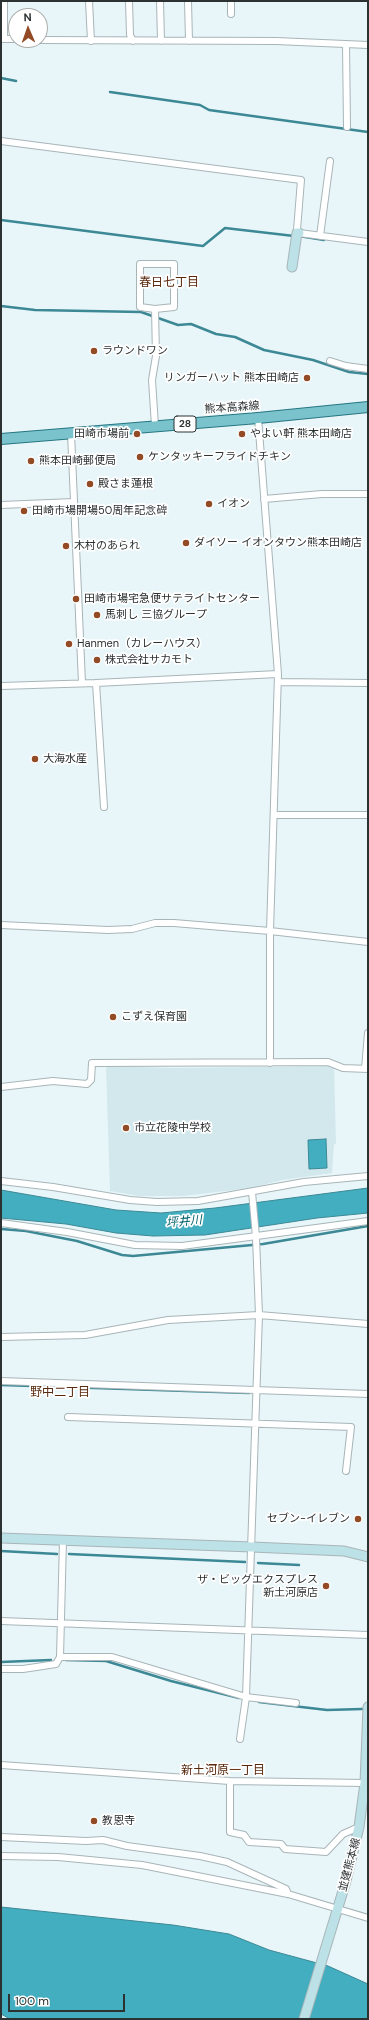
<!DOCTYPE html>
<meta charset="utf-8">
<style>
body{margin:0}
#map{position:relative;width:369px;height:2020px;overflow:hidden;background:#e8f6f9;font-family:"DM Sans",sans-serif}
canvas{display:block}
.frame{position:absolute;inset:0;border:2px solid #2c3132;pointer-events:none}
.north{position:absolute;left:8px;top:8px;width:40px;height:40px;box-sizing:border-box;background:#fff;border:1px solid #abadad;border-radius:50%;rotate:358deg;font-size:11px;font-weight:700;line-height:16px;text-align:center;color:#2c3132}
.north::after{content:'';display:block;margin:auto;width:14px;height:18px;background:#924b25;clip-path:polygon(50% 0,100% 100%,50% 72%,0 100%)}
.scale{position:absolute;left:8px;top:1994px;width:117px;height:18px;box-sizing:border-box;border:2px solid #2c3132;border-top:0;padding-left:5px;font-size:12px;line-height:14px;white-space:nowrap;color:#2c3132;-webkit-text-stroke:3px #fff;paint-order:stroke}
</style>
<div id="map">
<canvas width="369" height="2020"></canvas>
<div class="frame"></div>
<div class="north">N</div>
<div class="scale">100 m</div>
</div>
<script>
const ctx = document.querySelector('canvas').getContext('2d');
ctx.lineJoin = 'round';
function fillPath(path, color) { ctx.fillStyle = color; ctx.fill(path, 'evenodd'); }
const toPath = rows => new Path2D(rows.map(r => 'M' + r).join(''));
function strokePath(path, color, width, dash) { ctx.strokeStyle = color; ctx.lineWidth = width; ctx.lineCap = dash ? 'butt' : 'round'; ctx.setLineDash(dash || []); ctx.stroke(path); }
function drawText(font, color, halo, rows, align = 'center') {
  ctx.font = font + ' "DM Sans","Noto Sans JP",sans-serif'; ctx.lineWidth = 3.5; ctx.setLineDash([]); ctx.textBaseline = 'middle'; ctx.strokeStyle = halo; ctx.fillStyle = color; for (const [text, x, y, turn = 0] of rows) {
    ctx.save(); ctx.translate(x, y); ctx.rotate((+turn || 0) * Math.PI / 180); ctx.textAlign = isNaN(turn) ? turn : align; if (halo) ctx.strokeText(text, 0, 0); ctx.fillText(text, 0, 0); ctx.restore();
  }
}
fillPath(toPath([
 [106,1066,173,1068,334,1066,336,1144,334,1144,332,1173,282,1180,251,1188,183,1196,139,1196,110,1191]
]), '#d2e8ec');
const water = toPath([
 [326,1139,327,1168,309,1169,308,1140,326,1139],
 [368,1188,368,1213,317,1218,205,1235,153,1236,116,1233,66,1224,1,1218,1,1190,116,1210,161,1213,215,1208,368,1188],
 [1,1907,173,1925,229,1934,269,1950,328,1966,368,1984,368,2019,10,2019,1,2014,1,1907]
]);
fillPath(water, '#43aec0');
strokePath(water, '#3c8895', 1);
strokePath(toPath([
 [1,78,16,81],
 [110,92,200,105,209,110,368,132],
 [1,220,203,246,225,228,294,236],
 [299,236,324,240],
 [1,306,35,310,141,312,178,325,191,324,216,334,235,337,264,350,313,360,349,372,368,374],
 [1,1229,26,1231,77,1241,122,1255,133,1256,263,1244,368,1226],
 [1,1385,249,1393],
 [1,1551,57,1554],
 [69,1554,245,1562],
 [258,1563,299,1565],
 [66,1660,106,1661,171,1681,239,1698],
 [1,1662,51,1660],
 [259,1702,327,1710,362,1709]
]), '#3c8895', 2.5);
const street = toPath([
 [89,1,91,41],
 [129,1,130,35,133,41],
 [160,1,161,41],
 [188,1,189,41],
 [231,1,231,14],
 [1,39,16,39],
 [4,39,4,1],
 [40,40,276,41,368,45],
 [346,44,347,127],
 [1,141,301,180,297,230,299,233,368,242],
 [320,236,330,161],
 [155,309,174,307,174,264,140,264,140,307,155,309,156,356,152,380,155,426],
 [330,361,346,366,368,369],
 [258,418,278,674,270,931,270,1063],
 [71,433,82,683],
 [264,499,322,494,368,494],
 [1,505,74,502],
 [278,682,368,683],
 [96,683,104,807],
 [1,686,96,683,278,674],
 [274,815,368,815],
 [1,925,108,930,132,929,155,923,174,923,270,931,368,942],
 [365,1069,368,1033],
 [1,1087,53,1081,87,1084,91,1080,92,1063,328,1062,343,1068,368,1069],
 [1,1181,53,1187,130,1200,157,1202,198,1201,304,1182,368,1176],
 [1,1223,67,1232,135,1245,182,1246,368,1221],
 [1,1337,85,1335,168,1320,259,1315,368,1324],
 [1,1381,368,1394],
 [68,1417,351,1427,346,1471],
 [63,1540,60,1657,112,1657,246,1697,296,1703],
 [1,1621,368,1635],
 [1,1669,23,1669,56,1664,60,1657],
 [240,1739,246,1697,259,1315,256,1237,252,1192],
 [1,1765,230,1781,365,1783],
 [230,1781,230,1832,244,1835,249,1842,281,1844,285,1849,326,1852,343,1834,359,1827],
 [1,1837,86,1841,103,1840,127,1846,200,1856,227,1862,286,1889,288,1894],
 [1,1856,58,1857,142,1865,288,1894,368,1918]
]);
const secondary = toPath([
 [292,267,297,233,299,233],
 [1,1538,252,1547,344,1551,368,1557],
 [304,2019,346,1881,359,1827,365,1783,368,1707]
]);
const primary = toPath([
 [1,439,258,418,368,407]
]);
strokePath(street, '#a8b5b8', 8);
strokePath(secondary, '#a8b5b8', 11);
strokePath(primary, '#257681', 12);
strokePath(street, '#fff', 6);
strokePath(secondary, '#bce1e6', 9);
strokePath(primary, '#7ac3cd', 10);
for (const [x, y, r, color] of [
 [94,351,4,"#924b25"],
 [307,378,4,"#924b25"],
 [137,434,4,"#924b25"],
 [242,434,4,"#924b25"],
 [140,457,4,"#924b25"],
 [31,461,4,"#924b25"],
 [90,484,4,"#924b25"],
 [209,504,4,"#924b25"],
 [24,511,4,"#924b25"],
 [186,543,4,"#924b25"],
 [66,546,4,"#924b25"],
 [76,599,4,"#924b25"],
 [97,615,4,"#924b25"],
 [69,644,4,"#924b25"],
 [97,660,4,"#924b25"],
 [35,759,4,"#924b25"],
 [113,1017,4,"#924b25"],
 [126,1128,4,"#924b25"],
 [358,1519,4,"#924b25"],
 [326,1586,4,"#924b25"],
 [94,1821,4,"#924b25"]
]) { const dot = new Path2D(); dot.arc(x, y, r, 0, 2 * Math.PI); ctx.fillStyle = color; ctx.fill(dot); strokePath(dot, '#fff', 1.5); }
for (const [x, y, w] of [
 [185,424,22]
]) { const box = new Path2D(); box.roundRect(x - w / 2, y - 8, w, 16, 3); ctx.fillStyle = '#fff'; ctx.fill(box); strokePath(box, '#2c3132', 1); }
drawText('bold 10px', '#2c3132', null, [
 ["28",185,424]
]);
drawText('11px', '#2c3132', '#fff', [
 ["ラウンドワン",102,351],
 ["リンガーハット 熊本田崎店",299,378,"right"],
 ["田崎市場前",129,434,"right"],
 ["やよい軒 熊本田崎店",250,434],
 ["ケンタッキーフライドチキン",148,457],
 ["熊本田崎郵便局",39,461],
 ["殿さま蓮根",98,484],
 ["イオン",217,504],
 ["田崎市場開場50周年記念碑",32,511],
 ["ダイソー イオンタウン熊本田崎店",194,543],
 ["木村のあられ",74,546],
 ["田崎市場宅急便サテライトセンター",84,599],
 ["馬刺し 三協グループ",105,615],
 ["Hanmen（カレーハウス）",77,644],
 ["株式会社サカモト",105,660],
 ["大海水産",43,759],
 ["こずえ保育園",121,1017],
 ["市立花陵中学校",134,1128],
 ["セブン-イレブン",350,1519,"right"],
 ["ザ・ビッグエクスプレス",318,1580,"right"],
 ["新土河原店",318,1593,"right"],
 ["教恩寺",102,1821]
], 'left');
drawText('11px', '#2c3132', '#fff', [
 ["熊本高森線",232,408,-4],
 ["並建熊本線",350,1865,-75]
]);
drawText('12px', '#59290e', '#fff', [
 ["春日七丁目",169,283],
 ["野中二丁目",60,1393],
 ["新土河原一丁目",223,1771]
]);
drawText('italic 12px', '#01616d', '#fff', [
 ["坪井川",184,1222,-5]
]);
</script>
